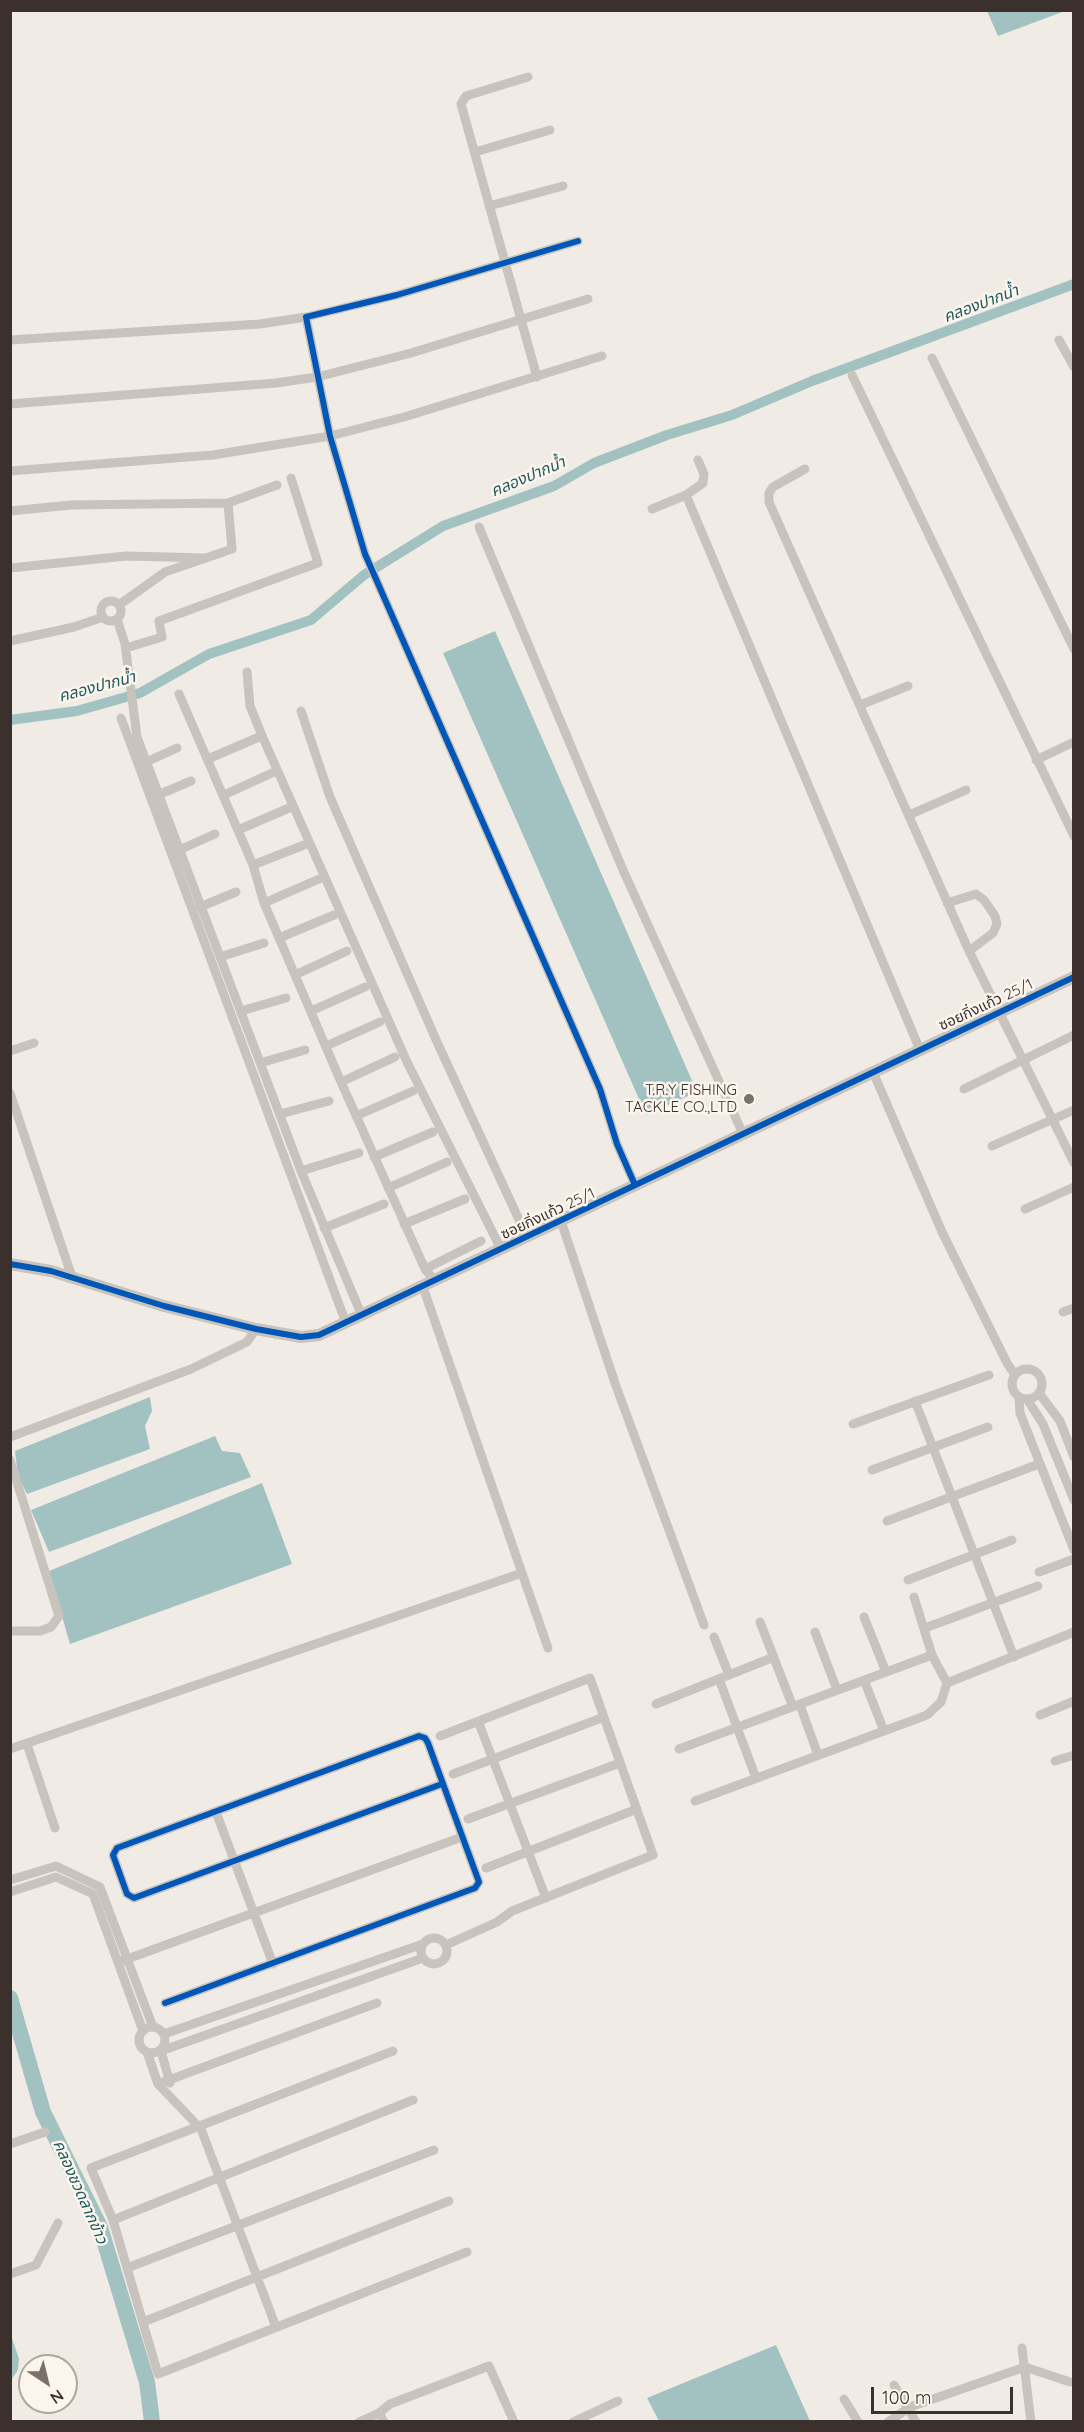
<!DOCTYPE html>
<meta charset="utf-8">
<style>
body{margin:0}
#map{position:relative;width:1084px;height:2432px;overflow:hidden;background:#f0ebe5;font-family:Quicksand,sans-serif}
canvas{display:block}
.frame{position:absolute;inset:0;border:12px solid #3b302b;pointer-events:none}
.north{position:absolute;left:18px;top:2354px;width:60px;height:60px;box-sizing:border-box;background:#fbf5ee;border:2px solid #aea6a0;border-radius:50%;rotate:145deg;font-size:16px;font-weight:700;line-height:24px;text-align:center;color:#3b302b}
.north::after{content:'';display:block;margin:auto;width:21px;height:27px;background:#7a716c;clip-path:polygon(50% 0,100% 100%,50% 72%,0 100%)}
.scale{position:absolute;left:871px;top:2387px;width:142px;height:27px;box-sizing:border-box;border:3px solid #3b302b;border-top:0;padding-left:8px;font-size:18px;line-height:21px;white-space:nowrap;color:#3b302b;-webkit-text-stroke:4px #fbf5ee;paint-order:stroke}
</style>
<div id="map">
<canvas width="1084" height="2432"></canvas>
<div class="frame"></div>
<div class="north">N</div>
<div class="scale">100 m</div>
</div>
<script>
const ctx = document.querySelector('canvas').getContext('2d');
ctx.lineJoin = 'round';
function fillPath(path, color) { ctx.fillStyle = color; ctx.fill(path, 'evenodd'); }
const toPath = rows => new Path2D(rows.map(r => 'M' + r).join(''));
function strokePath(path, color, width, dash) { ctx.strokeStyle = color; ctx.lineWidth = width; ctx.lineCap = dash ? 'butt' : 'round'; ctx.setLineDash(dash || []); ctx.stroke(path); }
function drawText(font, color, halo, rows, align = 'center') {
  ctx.font = font + ' Quicksand,"Noto Sans Thai",sans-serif'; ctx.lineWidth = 5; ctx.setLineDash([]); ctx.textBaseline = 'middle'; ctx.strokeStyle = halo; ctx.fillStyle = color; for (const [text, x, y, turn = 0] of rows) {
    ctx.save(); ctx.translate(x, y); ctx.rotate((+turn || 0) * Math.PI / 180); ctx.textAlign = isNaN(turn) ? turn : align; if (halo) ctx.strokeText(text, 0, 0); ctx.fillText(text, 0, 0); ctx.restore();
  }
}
fillPath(toPath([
 [987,11,1065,11,998,36],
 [495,631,697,1092,646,1115,443,653],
 [150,1397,152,1411,145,1426,150,1449,27,1494,18,1476,15,1451],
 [215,1436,222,1451,240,1453,251,1477,49,1552,31,1510],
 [262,1483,292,1564,70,1644,49,1571],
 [11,2335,19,2359,18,2370,11,2380],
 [776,2345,810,2421,659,2421,647,2398]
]), '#a1c2c1');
strokePath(toPath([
 [10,720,77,711,140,693,209,654,311,620,364,575,443,526,554,486,594,463,667,435,732,415,812,381,1074,284]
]), '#a1c2c1', 10);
strokePath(toPath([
 [10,1998,43,2112,100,2227,147,2382,152,2422]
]), '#a1c2c1', 16);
strokePath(toPath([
 [528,77,466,96,461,104,537,377],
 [475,152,550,130],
 [489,206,563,186],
 [578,241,397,295,306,317,330,436,365,554,600,1089,617,1144,635,1185],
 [10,340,260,324,306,317],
 [1059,340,1074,367],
 [932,358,1074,649],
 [852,375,1074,836],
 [10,404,276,383,317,377,411,353,588,299],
 [805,469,773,487,769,493,769,502,969,951,1074,1163],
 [10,471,213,455,330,436,404,417,602,356],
 [686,495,920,1050],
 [652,509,686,495,703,483,704,474,698,460],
 [10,511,71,505,228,503,277,485],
 [479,527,623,870,743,1134],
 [10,568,126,556,205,558],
 '101 611a10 10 0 1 1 20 0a10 10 0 1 1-20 0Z',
 [119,605,165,572,232,549,228,503],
 [117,619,125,644,137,737,301,1171,362,1316],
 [10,641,74,627,103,617],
 [126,648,162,637,159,621,318,563,291,478],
 [247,672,250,706,263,738,407,1062,501,1249],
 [179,694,253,865,264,903,341,1082,425,1269,435,1281],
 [860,705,908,686],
 [301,711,330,797,437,1042,527,1237],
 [121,718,346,1323],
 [208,759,259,737],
 [1036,760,1074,742],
 [146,762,177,748],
 [158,795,191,781],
 [224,795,274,772],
 [909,815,966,790],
 [238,830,289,808],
 [179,850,215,834],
 [253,865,304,845],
 [264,903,319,879],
 [947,903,976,894,984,900,995,916,997,924,993,933,969,951],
 [200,907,236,892],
 [279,938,334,915],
 [220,957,264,943],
 [295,975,347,951],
 [241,1011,286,998],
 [311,1011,365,987],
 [326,1046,380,1022],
 [10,1051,34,1043],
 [260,1063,305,1050],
 [873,1072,942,1232,1007,1363,1015,1375],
 [341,1082,395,1057],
 [964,1089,1074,1035],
 [10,1093,72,1277],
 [280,1114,329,1101],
 [356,1116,413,1091],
 [992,1146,1074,1110],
 [374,1157,433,1132],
 [301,1171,359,1153],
 [388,1188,447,1162],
 [1025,1209,1074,1187],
 [561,1221,616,1386,704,1625],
 [404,1224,465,1199],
 [324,1228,384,1204],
 [425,1269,481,1241],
 [423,1287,548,1648],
 [1063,1312,1074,1308],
 '1012 1384a15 15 0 1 1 30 0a15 15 0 1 1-30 0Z',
 [1039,1393,1060,1421,1074,1457],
 [1019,1397,1020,1413,1074,1550],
 [1027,1399,1043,1424,1074,1500],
 [915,1401,1014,1657],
 [853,1424,989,1375],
 [10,1437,191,1369,247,1342,256,1329],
 [10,1460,59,1616,51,1627,40,1631,10,1631],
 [872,1470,988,1427],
 [887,1521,1039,1464],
 [1039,1572,1074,1559],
 [908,1580,1012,1540],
 [914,1597,932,1655,947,1683,1074,1632],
 [864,1617,886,1672],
 [760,1622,793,1707],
 [925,1628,1038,1586],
 [815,1632,837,1690],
 [714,1637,729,1675],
 [719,1679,756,1778],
 [864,1680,884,1731],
 [656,1704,774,1657],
 [800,1705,818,1755],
 [1040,1715,1074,1701],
 [478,1721,546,1898],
 [440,1736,590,1678,653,1855,512,1911,497,1922,446,1945],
 [27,1744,55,1828],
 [10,1749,522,1573],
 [679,1749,932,1655],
 [1055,1761,1074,1755],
 [453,1774,604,1717],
 [695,1801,927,1715,941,1702,947,1683],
 [216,1812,273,1964],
 [468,1819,620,1763],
 [486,1868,637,1809],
 [10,1880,56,1866,100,1887,153,2027],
 [10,1892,56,1877,93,1894,143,2031],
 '421 1951a13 13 0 1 1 26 0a13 13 0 1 1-26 0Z',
 [119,1962,462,1837],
 [165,2003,475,1888,479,1882,428,1743,425,1738,419,1736,117,1848,113,1855,127,1894,134,1898,442,1784],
 '139 2040a13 13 0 1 1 26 0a13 13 0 1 1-26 0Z',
 [164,2034,423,1944],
 [161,2051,170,2083],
 [393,2051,91,2168,113,2220,158,2374,467,2252],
 [147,2052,158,2084,201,2129,276,2327],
 [158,2052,423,1958],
 [158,2084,377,2003],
 [10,2144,45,2132],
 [113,2220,413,2100],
 [127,2268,434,2150],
 [10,2274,36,2265,58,2223],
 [143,2322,449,2201],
 [1022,2348,1031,2422],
 [894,2385,916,2422],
 [844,2399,858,2422],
 [379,2413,390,2404,489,2366,514,2422],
 [359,2422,379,2413,384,2422],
 [573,2422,618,2401],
 [888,2422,910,2407,1025,2367,1070,2382]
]), '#c9c3be', 9);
strokePath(toPath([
 [10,1264,51,1271,164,1306,256,1329,301,1337,319,1335,1074,977]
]), '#c9c3be', 12);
strokePath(toPath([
 [578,241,397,295,306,317,330,436,365,554,600,1089,617,1144,635,1185],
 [10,1264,51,1271,164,1306,256,1329,301,1337,319,1335,1074,977],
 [165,2003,475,1888,479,1882,428,1743,425,1738,419,1736,117,1848,113,1855,127,1894,134,1898,442,1784]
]), '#0057b8', 6);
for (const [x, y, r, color] of [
 [749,1099,6,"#7a716c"]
]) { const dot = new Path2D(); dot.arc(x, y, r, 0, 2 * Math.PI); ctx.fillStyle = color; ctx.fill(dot); strokePath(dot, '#fbf5ee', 2); }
drawText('15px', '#3b302b', '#fbf5ee', [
 ["ซอยกิ่งแก้ว 25/1",986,1005,-25],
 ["ซอยกิ่งแก้ว 25/1",548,1214,-25]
]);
drawText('15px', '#3b302b', '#fbf5ee', [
 ["T.R.Y FISHING",737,1090],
 ["TACKLE CO.,LTD",737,1107]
], 'right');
drawText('italic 16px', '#1f5a5e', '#fbf5ee', [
 ["คลองปากน้ำ",981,304,-21],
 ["คลองปากน้ำ",528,477,-23],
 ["คลองปากน้ำ",97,687,-15],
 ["คลองชวดลากข้าว",80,2192,66]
]);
</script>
